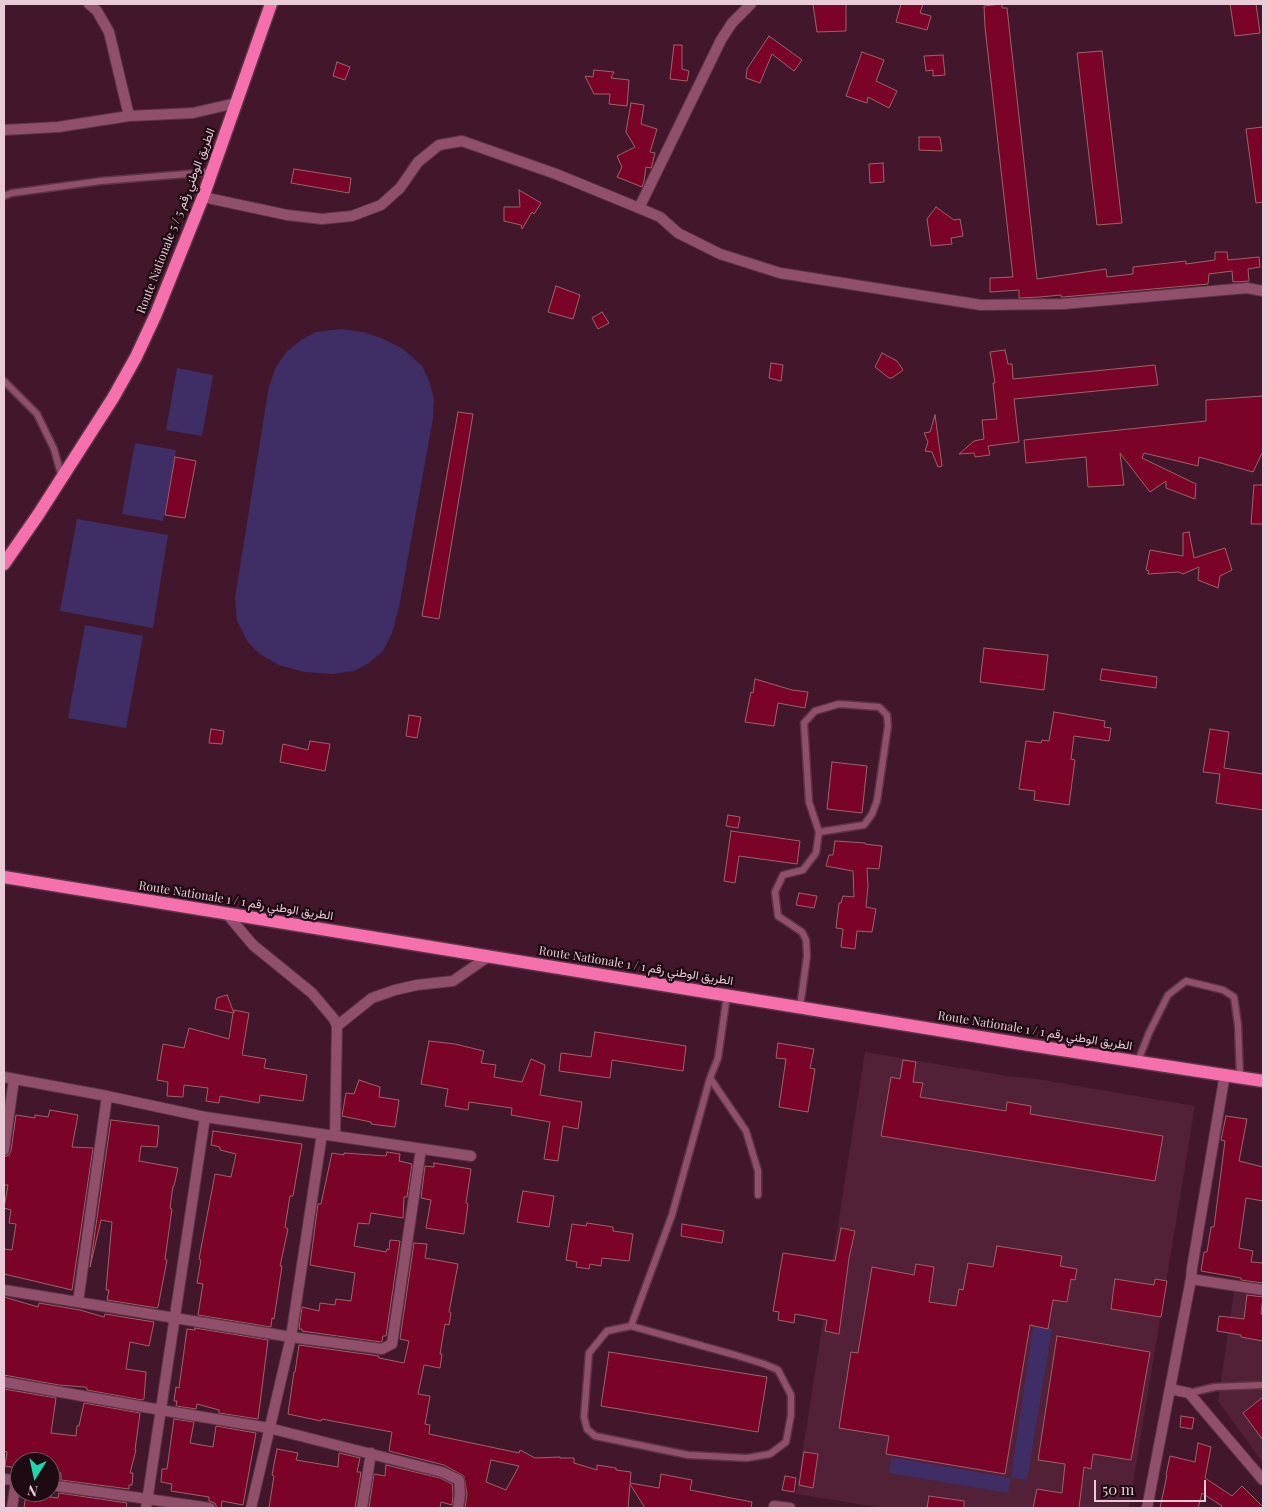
<!DOCTYPE html>
<meta charset="utf-8">
<style>
body{margin:0}
#map{position:relative;width:1267px;height:1512px;overflow:hidden;background:#42172b;font-family:"Playfair Display",serif}
canvas{display:block}
.frame{position:absolute;inset:0;border:5px solid #e8cbd6;pointer-events:none}
.north{position:absolute;left:10px;top:1452px;width:50px;height:50px;box-sizing:border-box;background:#1d0a12;border:1px solid #6e5760;border-radius:50%;rotate:190deg;font-size:14px;font-weight:700;line-height:20px;text-align:center;color:#e8cbd6}
.north::after{content:'';display:block;margin:auto;width:18px;height:22px;background:#1fd5b0;clip-path:polygon(50% 0,100% 100%,50% 72%,0 100%)}
.scale{position:absolute;left:1094px;top:1480px;width:112px;height:22px;box-sizing:border-box;border:2px solid #e8cbd6;border-top:0;padding-left:6px;font-size:15px;line-height:18px;white-space:nowrap;color:#e8cbd6;-webkit-text-stroke:4px #1d0a12;paint-order:stroke}
</style>
<div id="map">
<canvas width="1267" height="1512"></canvas>
<div class="frame"></div>
<div class="north">N</div>
<div class="scale">50 m</div>
</div>
<script>
const ctx = document.querySelector('canvas').getContext('2d');
ctx.lineJoin = 'round';
function fillPath(path, color) { ctx.fillStyle = color; ctx.fill(path, 'evenodd'); }
const toPath = rows => new Path2D(rows.map(r => 'M' + r).join(''));
function strokePath(path, color, width, dash) { ctx.strokeStyle = color; ctx.lineWidth = width; ctx.lineCap = dash ? 'butt' : 'round'; ctx.setLineDash(dash || []); ctx.stroke(path); }
function drawText(font, color, halo, rows, align = 'center') {
  ctx.font = font + ' "Playfair Display",Vazirmatn,serif'; ctx.lineWidth = 4.5; ctx.setLineDash([]); ctx.textBaseline = 'middle'; ctx.strokeStyle = halo; ctx.fillStyle = color; for (const [text, x, y, turn = 0] of rows) {
    ctx.save(); ctx.translate(x, y); ctx.rotate((+turn || 0) * Math.PI / 180); ctx.textAlign = isNaN(turn) ? turn : align; if (halo) ctx.strokeText(text, 0, 0); ctx.fillText(text, 0, 0); ctx.restore();
  }
}
fillPath(toPath([
 [865,1052,1008,1076,1037,1079,1195,1106,1129,1508,883,1508,796,1494],
 [1234,1292,1263,1297,1263,1463,1218,1401]
]), '#522037');
fillPath(toPath([
 [341,329,363,332,381,338,403,349,422,366,429,381,434,399,433,418,399,607,392,633,383,651,369,663,354,671,332,674,304,672,279,665,260,654,248,642,237,621,235,598,269,386,276,367,286,352,301,340,316,332],
 [177,368,213,375,202,436,166,430],
 [135,443,176,450,163,521,122,514],
 [77,519,168,535,153,628,60,611],
 [85,625,143,636,126,728,68,718],
 [1033,1326,1052,1329,1027,1480,1011,1477],
 [891,1457,1011,1478,1008,1493,889,1473]
]), '#3e2e65');
const building = toPath([
 [813,4,846,4,846,31,817,32,813,4],
 [901,4,923,4,920,13,931,16,927,30,896,22,901,4],
 [1002,4,1002,8,1007,8,1037,279,1106,269,1107,277,1133,274,1133,267,1186,261,1186,264,1215,260,1215,252,1227,252,1228,260,1259,257,1260,267,1248,269,1249,281,1233,282,1232,271,1209,274,1208,284,1063,297,1061,297,1061,295,1040,297,1019,298,1019,290,990,292,990,278,1013,277,985,27,984,6,1002,4],
 [1230,4,1256,4,1260,33,1235,36,1230,4],
 [769,36,802,60,794,71,772,54,760,83,746,78,747,69,769,36],
 [674,45,682,45,682,69,689,71,687,81,670,79,674,45],
 [1102,51,1122,223,1097,225,1077,53,1102,51],
 [862,52,884,60,876,81,897,91,889,108,868,97,867,103,846,96,862,52],
 [943,55,945,75,933,76,933,70,926,71,924,56,943,55],
 [337,62,350,67,345,80,333,76,337,62],
 [594,70,614,72,611,78,629,80,627,106,609,104,610,94,594,94,585,76,593,77,594,70],
 [631,103,644,105,641,124,657,129,650,152,655,153,652,165,651,168,646,167,644,181,642,187,617,177,622,167,617,156,635,147,626,132,631,103],
 [1263,127,1263,202,1256,203,1246,129,1263,127],
 [919,137,940,137,942,151,919,150,919,137],
 [883,163,884,182,870,183,869,164,883,163],
 [294,169,351,178,349,193,291,183,294,169],
 [519,190,541,203,534,214,532,212,522,229,521,225,504,221,504,207,520,207,519,190],
 [936,207,954,220,960,219,963,236,951,238,952,244,931,246,927,219,936,207],
 [556,286,580,295,573,319,548,312,556,286],
 [602,312,609,323,598,329,592,318,602,312],
 [1005,350,1008,364,1012,364,1013,379,1155,365,1158,385,1014,399,1019,442,988,446,990,455,975,457,974,453,959,454,974,441,984,439,982,420,997,419,993,383,995,383,990,352,1005,350],
 [882,353,897,361,903,370,892,378,889,378,875,367,882,353],
 [771,363,783,365,781,381,769,378,771,363],
 [1263,396,1263,451,1253,472,1199,457,1198,466,1144,453,1142,458,1196,484,1195,499,1166,488,1166,481,1150,492,1120,453,1124,485,1088,487,1086,457,1026,463,1024,440,1206,421,1206,400,1263,396],
 [458,412,473,414,439,619,422,616,458,412],
 [935,415,942,466,938,467,932,452,925,451,928,442,924,433,930,432,935,415],
 [175,457,196,461,185,518,165,515,175,457],
 [1254,485,1263,485,1263,524,1251,524,1254,485],
 [1189,532,1194,558,1225,548,1232,570,1220,576,1218,588,1198,580,1199,567,1183,574,1179,572,1148,574,1149,571,1146,570,1150,550,1183,556,1183,533,1189,532],
 [984,648,1048,655,1044,690,980,682,984,648],
 [1102,669,1157,677,1156,688,1100,680,1102,669],
 [755,679,792,690,808,692,805,708,778,703,774,726,745,722,751,692,753,693,755,679],
 [1054,712,1105,721,1104,727,1111,728,1109,741,1074,736,1071,759,1075,760,1069,805,1034,800,1035,791,1019,789,1026,741,1041,743,1042,740,1049,741,1054,712],
 [409,715,421,717,417,738,406,736,409,715],
 [211,729,224,731,222,744,209,743,211,729],
 [1210,729,1229,732,1224,768,1263,774,1263,810,1216,803,1220,774,1203,772,1210,729],
 [310,741,330,744,325,771,280,762,283,744,308,750,310,741],
 [832,762,867,766,862,813,827,809,832,762],
 [728,815,740,817,738,828,726,826,728,815],
 [731,831,800,841,797,864,739,856,735,883,724,881,731,831],
 [835,841,865,843,865,844,882,846,879,869,867,868,868,886,866,907,876,909,872,932,857,931,855,949,841,947,843,929,836,928,839,903,841,903,843,896,854,897,853,871,826,866,829,855,833,855,835,841],
 [799,893,817,896,814,908,796,905,799,893],
 [227,995,234,1013,234,1010,249,1013,242,1055,266,1059,264,1068,307,1075,303,1101,260,1095,259,1103,220,1096,219,1103,206,1101,208,1088,184,1085,183,1097,167,1096,168,1082,157,1080,163,1044,184,1048,189,1028,229,1039,233,1013,215,1009,217,998,227,995],
 [595,1032,686,1046,683,1071,612,1060,610,1078,559,1071,561,1053,591,1057,595,1032],
 [429,1041,455,1044,484,1051,481,1063,496,1065,494,1077,522,1082,531,1059,545,1065,540,1095,582,1102,578,1129,563,1126,558,1161,544,1159,550,1122,511,1115,512,1108,469,1102,468,1110,445,1106,448,1089,421,1084,429,1041],
 [778,1043,814,1049,810,1068,815,1069,808,1112,779,1107,786,1059,776,1058,778,1043],
 [903,1060,916,1062,913,1082,923,1083,920,1097,1006,1111,1007,1102,1031,1106,1030,1114,1163,1136,1155,1181,881,1136,891,1077,900,1079,903,1060],
 [359,1080,380,1087,379,1097,399,1100,395,1127,371,1124,371,1122,342,1116,346,1093,354,1094,359,1080],
 [50,1110,78,1115,72,1147,93,1148,72,1290,4,1274,4,1249,12,1250,16,1224,9,1223,11,1210,4,1208,8,1185,4,1185,4,1157,9,1155,11,1151,16,1115,35,1118,35,1115,48,1117,50,1110],
 [1226,1116,1247,1119,1239,1161,1263,1167,1263,1201,1246,1198,1239,1248,1253,1251,1251,1262,1263,1263,1263,1283,1241,1280,1241,1278,1201,1271,1204,1252,1207,1252,1211,1227,1214,1227,1225,1141,1221,1140,1226,1116],
 [111,1120,159,1126,157,1147,141,1146,139,1161,178,1168,174,1186,173,1186,170,1208,172,1209,165,1259,167,1260,158,1307,157,1308,107,1300,109,1290,106,1290,112,1222,101,1220,90,1267,111,1120],
 [213,1131,302,1144,293,1196,290,1196,285,1227,288,1229,280,1266,282,1266,274,1319,272,1318,271,1327,198,1315,203,1284,197,1283,201,1260,199,1259,215,1174,231,1177,236,1154,220,1150,220,1147,211,1145,213,1131],
 [387,1152,400,1154,399,1161,412,1164,407,1197,404,1197,403,1218,371,1213,369,1224,358,1223,354,1246,386,1252,387,1249,389,1250,390,1240,400,1241,386,1336,383,1336,382,1341,381,1342,302,1331,302,1329,299,1329,302,1307,319,1311,320,1303,335,1305,336,1299,351,1301,355,1273,310,1265,318,1204,321,1204,332,1153,344,1155,344,1153,386,1156,387,1152],
 [434,1163,471,1169,466,1203,468,1204,464,1234,426,1228,431,1200,421,1198,425,1166,434,1167,434,1163],
 [523,1191,554,1196,549,1227,517,1222,523,1191],
 [587,1223,613,1227,613,1231,633,1234,629,1261,602,1258,601,1266,590,1264,589,1269,576,1267,577,1262,566,1260,572,1224,586,1226,587,1223],
 [682,1224,724,1231,722,1243,681,1236,682,1224],
 [841,1228,855,1231,849,1258,839,1334,825,1331,827,1320,795,1314,794,1323,778,1320,779,1312,773,1311,783,1253,835,1261,841,1228],
 [414,1243,427,1244,425,1258,458,1264,449,1312,451,1313,449,1325,445,1324,440,1354,442,1354,440,1368,424,1365,418,1394,430,1396,425,1424,430,1425,429,1434,519,1453,520,1450,535,1458,560,1457,560,1458,574,1458,574,1463,597,1470,597,1465,616,1468,616,1470,631,1472,630,1483,659,1488,661,1474,692,1480,690,1490,752,1502,751,1508,645,1508,630,1484,628,1508,465,1508,467,1494,464,1476,444,1465,389,1451,392,1432,332,1421,322,1419,321,1421,288,1414,294,1372,295,1372,299,1345,379,1356,379,1358,404,1363,409,1341,400,1339,414,1243],
 [491,1460,519,1466,506,1490,486,1482,491,1460],
 [997,1246,1062,1256,1060,1266,1077,1269,1075,1280,1071,1279,1067,1302,1053,1300,1048,1329,1030,1325,1005,1474,886,1454,889,1436,839,1428,851,1352,858,1353,872,1267,914,1275,916,1264,934,1267,929,1302,956,1306,959,1289,963,1290,968,1263,993,1267,997,1246],
 [1115,1279,1154,1285,1155,1279,1167,1281,1161,1317,1111,1309,1115,1279],
 [1247,1295,1263,1297,1261,1314,1263,1315,1263,1341,1241,1337,1241,1335,1217,1331,1219,1316,1244,1319,1247,1295],
 [4,1297,38,1307,39,1303,80,1310,104,1317,105,1314,154,1322,149,1346,130,1342,126,1369,146,1372,144,1399,142,1400,87,1390,87,1388,85,1387,59,1385,4,1375,4,1297],
 [195,1328,268,1340,258,1419,219,1413,219,1410,197,1404,196,1409,176,1406,177,1401,174,1401,176,1387,179,1388,187,1329,195,1330,195,1328],
 [1057,1336,1150,1352,1131,1460,1093,1454,1091,1469,1084,1467,1079,1508,1033,1508,1037,1489,1062,1493,1065,1464,1038,1460,1057,1336],
 [609,1352,767,1377,758,1432,601,1406,609,1352],
 [4,1389,56,1398,51,1433,76,1436,77,1426,79,1426,84,1403,140,1413,135,1450,136,1450,130,1473,133,1473,132,1485,129,1485,129,1489,61,1480,61,1473,50,1471,50,1462,18,1462,17,1468,5,1466,7,1452,4,1451,4,1389],
 [1263,1397,1263,1440,1243,1413,1263,1397],
 [1181,1416,1194,1418,1192,1429,1180,1427,1181,1416],
 [174,1419,194,1422,190,1443,213,1447,216,1426,256,1433,243,1505,222,1501,221,1508,217,1508,215,1503,209,1501,209,1497,171,1491,172,1484,161,1482,162,1469,167,1469,174,1419],
 [1198,1443,1211,1447,1205,1478,1232,1496,1242,1486,1263,1507,1263,1508,1220,1508,1222,1506,1202,1493,1198,1508,1160,1508,1167,1475,1166,1475,1170,1456,1195,1462,1198,1443],
 [277,1449,298,1453,296,1460,338,1467,339,1453,360,1458,357,1472,361,1472,355,1508,269,1508,274,1476,272,1475,277,1449],
 [804,1452,818,1454,813,1488,799,1485,804,1452],
 [386,1465,440,1478,452,1484,453,1494,452,1505,441,1502,440,1508,369,1508,374,1474,385,1476,386,1465],
 [785,1476,796,1478,794,1492,782,1490,785,1476],
 [59,1493,127,1503,126,1508,24,1508,26,1494,58,1498,59,1493],
 [929,1496,964,1501,964,1508,927,1508,929,1496]
]);
fillPath(building, '#7a0327');
strokePath(building, '#9a6468', 1);
const lane = toPath([
 [4,196,12,193,101,181,211,172],
 [4,381,37,414,54,449,62,478],
 [839,704,879,707,887,715,888,726,877,801,872,814,864,825,819,832,809,802,804,723,815,711,839,704],
 [727,995,718,1058,710,1078,746,1131,758,1171,758,1195],
 [800,1007,807,956,806,940,802,932,778,916,775,892,783,875,803,870,816,853,819,832],
 [1138,1061,1149,1033,1168,995,1186,981,1223,990,1234,997,1238,1025,1240,1077],
 [631,1326,735,1355,764,1364,778,1370,791,1395,791,1415,786,1442,770,1454,747,1458,688,1455,595,1436,587,1429,584,1417,589,1353,607,1331,631,1326,672,1215,710,1078],
 [1189,1393,1215,1387,1263,1385]
]);
const street = toPath([
 [89,4,97,11,109,32,129,116],
 [4,130,58,127,129,116,193,113,236,103],
 [203,197,287,215,322,219,352,216,381,205,400,188,418,162,439,145,462,141,556,174,639,208,660,217,678,233,720,254,780,273,981,305,1063,304,1247,288,1263,291],
 [639,208,721,40,732,23,751,4],
 [226,913,253,945,312,993,334,1019,337,1026,335,1136],
 [337,1026,372,998,395,990,417,985,453,981,489,956],
 [4,1077,107,1096,205,1117,471,1156],
 [4,1150,14,1079],
 [1191,1279,1263,1290],
 [4,1290,291,1337,382,1349,392,1344,421,1149],
 [78,1302,107,1096],
 [4,1382,161,1410,269,1428,442,1472,459,1480,460,1494,458,1508],
 [1170,1389,1189,1393,1263,1480],
 [4,1479,20,1481],
 [50,1485,210,1508],
 [774,1506,790,1508],
 [12,1508,16,1481],
 [146,1508,205,1117],
 [251,1508,291,1337,322,1134],
 [362,1508,371,1453],
 [1147,1508,1191,1279,1192,1268,1225,1074]
]);
const primary = toPath([
 [4,564,38,515,113,398,136,357,156,314,203,197,271,4],
 [4,877,1029,1045,1263,1081]
]);
strokePath(lane, '#5d3446', 9);
strokePath(street, '#5d3446', 12);
strokePath(primary, '#5d3446', 15);
strokePath(lane, '#904f6b', 6);
strokePath(street, '#904f6b', 10);
strokePath(primary, '#f670ad', 12);
drawText('12px', '#e8cbd6', '#1d0a12', [
 ["Route Nationale 5 / الطريق الوطني رقم 5",176,221,-69],
 ["Route Nationale 1 / الطريق الوطني رقم 1",236,901,9],
 ["Route Nationale 1 / الطريق الوطني رقم 1",636,966,9],
 ["Route Nationale 1 / الطريق الوطني رقم 1",1035,1031,9]
]);
</script>
